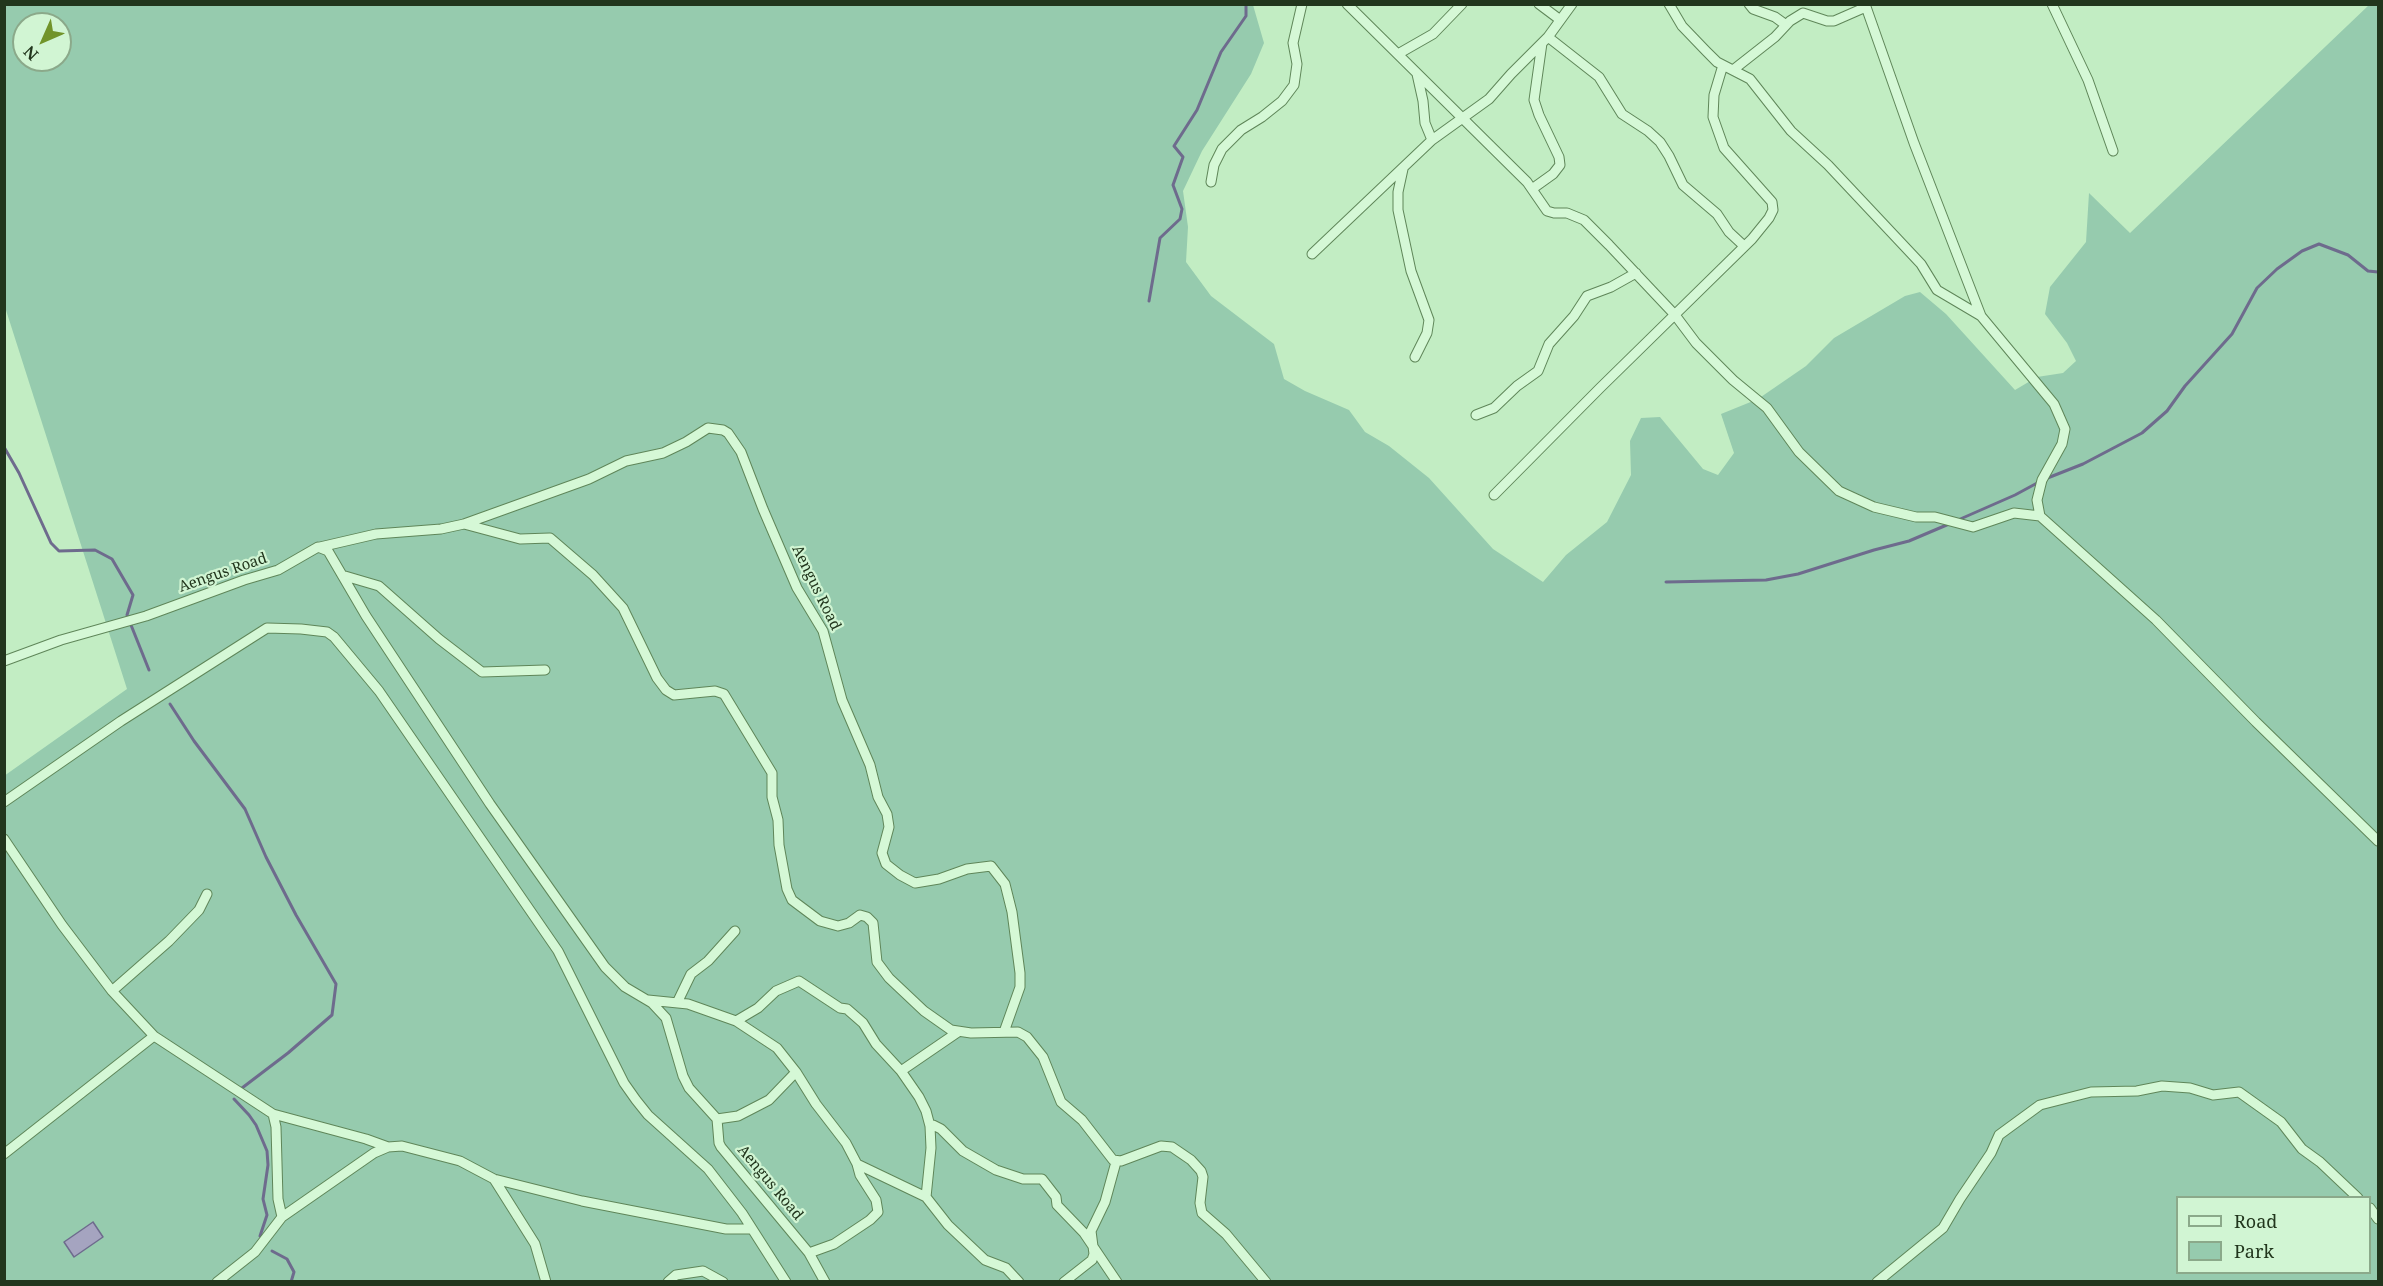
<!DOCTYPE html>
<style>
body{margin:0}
#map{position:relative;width:2383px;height:1286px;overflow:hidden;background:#c2edc3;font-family:"Noto Serif",serif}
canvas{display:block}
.frame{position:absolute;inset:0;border:6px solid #22361d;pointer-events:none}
.legend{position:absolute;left:2176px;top:1196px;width:195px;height:78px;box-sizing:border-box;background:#d1f5d3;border:2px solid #8ba98a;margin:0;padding:8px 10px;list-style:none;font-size:18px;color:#22361d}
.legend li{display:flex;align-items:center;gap:12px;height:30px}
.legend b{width:30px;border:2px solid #8ba98a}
.north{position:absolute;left:12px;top:12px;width:60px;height:60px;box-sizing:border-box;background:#d1f5d3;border:2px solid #8ba98a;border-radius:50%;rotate:225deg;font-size:16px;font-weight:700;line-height:24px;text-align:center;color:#22361d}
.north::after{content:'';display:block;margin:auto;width:21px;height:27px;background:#71942a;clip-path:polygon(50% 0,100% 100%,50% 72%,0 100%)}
</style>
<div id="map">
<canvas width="2383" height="1286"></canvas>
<div class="frame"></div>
<ul class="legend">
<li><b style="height:8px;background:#d5f8d6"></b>Road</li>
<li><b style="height:16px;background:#96cbae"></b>Park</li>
</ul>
<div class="north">N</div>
</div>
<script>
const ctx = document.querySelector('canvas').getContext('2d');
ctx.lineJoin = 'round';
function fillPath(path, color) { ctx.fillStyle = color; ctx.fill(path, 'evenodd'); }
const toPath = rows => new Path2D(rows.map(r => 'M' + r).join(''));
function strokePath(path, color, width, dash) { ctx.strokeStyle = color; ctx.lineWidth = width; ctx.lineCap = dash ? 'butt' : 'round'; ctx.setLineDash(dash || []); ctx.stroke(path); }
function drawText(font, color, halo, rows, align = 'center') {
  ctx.font = font + ' "Noto Serif",serif'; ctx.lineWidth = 4.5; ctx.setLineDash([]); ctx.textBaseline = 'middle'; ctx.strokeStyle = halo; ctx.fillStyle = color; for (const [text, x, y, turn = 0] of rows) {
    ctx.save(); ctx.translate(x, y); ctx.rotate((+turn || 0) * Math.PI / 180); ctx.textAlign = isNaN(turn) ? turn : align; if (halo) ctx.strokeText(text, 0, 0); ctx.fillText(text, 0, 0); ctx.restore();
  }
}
fillPath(toPath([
 [5,5,1253,5,1264,43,1251,74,1202,151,1183,191,1188,227,1186,262,1211,296,1274,344,1284,379,1305,391,1349,410,1365,432,1389,446,1429,478,1493,549,1543,582,1566,555,1607,522,1631,475,1630,441,1641,418,1660,417,1703,469,1718,475,1734,453,1721,414,1758,399,1806,366,1834,338,1905,296,1920,292,1946,314,2015,390,2037,377,2063,373,2076,361,2067,343,2045,314,2050,287,2086,242,2089,193,2130,233,2369,5,2378,5,2378,1281,5,1281,4,776,127,689,5,307],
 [24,24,60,24,60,60,24,60],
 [2178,1198,2370,1198,2370,1272,2178,1272]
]), '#96cbae');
const water = toPath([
 [93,1222,103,1237,74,1257,64,1242,93,1222]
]);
fillPath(water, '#a5a4c0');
strokePath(water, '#6e6b8d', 1.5);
strokePath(toPath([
 [1149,301,1160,238,1180,219,1182,209,1173,185,1183,157,1174,146,1197,110,1221,52,1246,16,1246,4],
 [4,447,19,473,51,543,59,551,95,550,112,559,133,595,127,615,149,670],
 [2045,479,2083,464,2142,433,2167,411,2185,386,2232,334,2257,288,2277,269,2302,251,2319,244,2348,255,2368,271,2378,272],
 [1958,520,2015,495,2039,482],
 [1666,582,1766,580,1798,574,1874,550,1909,541,1949,524],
 [170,704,194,741,245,809,266,857,296,915,336,984,332,1015,288,1053,242,1088],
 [234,1099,249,1115,256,1125,267,1151,268,1165,263,1199,267,1215,260,1236],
 [272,1251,287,1259,294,1272,291,1282]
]), '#6e6b8d', 3);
const minor = toPath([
 [1347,4,1527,182,1547,211,1554,213,1567,213,1584,220,1609,245,1675,315,1696,343,1733,380,1767,408,1799,452,1839,491,1874,507,1916,517,1935,517,1973,527,2014,513,2040,516],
 [1539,4,1559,19],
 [1669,4,1682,26,1706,51,1717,62,1750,79,1791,131,1828,165,1921,264,1937,290,1981,316,2054,404,2065,429,2062,444,2042,480,2037,500,2040,516,2156,620,2256,722,2378,841],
 [1749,4,1753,9,1775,17,1786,25],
 [1865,4,1914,143,1981,316],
 [2052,4,2088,80,2113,151],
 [1548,37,1599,77,1622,114,1648,131,1660,142,1669,156,1683,185,1717,214,1729,232,1744,246],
 [1398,54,1433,34,1462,4],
 [1733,70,1775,37,1790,21,1803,13,1827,21,1834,21,1866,7],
 [1417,74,1423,101,1425,123,1432,140],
 [1403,169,1398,192,1398,210,1411,271,1429,320,1427,333,1415,357],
 [1211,182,1214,165,1222,149,1241,130,1262,117,1282,101,1294,85,1297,64,1293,43,1302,4],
 [1532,189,1553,174,1560,165,1559,157,1539,115,1534,100,1542,43],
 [1312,254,1432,140,1489,99,1511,74,1548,37,1572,4],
 [1476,415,1494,408,1517,386,1538,371,1549,344,1574,316,1587,296,1611,287,1636,273],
 [1494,495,1600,388,1752,239,1769,218,1773,210,1772,202,1724,148,1713,117,1714,95,1723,65],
 [464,524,520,539,550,538,593,575,623,608,657,678,666,690,674,695,715,691,724,694,772,773,772,797,778,820,779,845,787,889,792,900,820,921,838,926,849,923,860,915,867,917,873,923,877,962,889,978,924,1011,951,1030,971,1033,1018,1032,1027,1037,1043,1057,1061,1102,1082,1120,1113,1160,1121,1161,1161,1146,1172,1147,1191,1160,1201,1171,1203,1177,1200,1203,1202,1213,1226,1234,1266,1282],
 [320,547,376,534,441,529,464,524,589,479,626,461,663,453,686,442,708,428,723,430,728,433,741,452,763,509,797,588,823,631,842,700,870,765,878,797,887,814,889,827,882,853,886,864,900,875,915,883,939,879,967,869,991,866,1005,884,1012,912,1020,973,1020,987,1004,1032],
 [345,576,379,586,439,639,482,672,545,670],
 [4,661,61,640,146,616,244,580,278,570,318,547,328,551,366,616,490,804,605,967,625,987,652,1003,666,1018,683,1076,689,1088,717,1119,719,1143,721,1147,809,1253,825,1282],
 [4,802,121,721,267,628,301,629,327,632,334,637,379,691,558,951,624,1083,636,1100,648,1115,708,1169,742,1213,786,1282],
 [4,839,62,925,112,991,154,1036,273,1114,276,1127,278,1199,282,1217],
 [112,991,169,941,199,910,207,894],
 [648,1000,688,1004,736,1021,758,1008,776,991,799,981,840,1008,847,1009,863,1023,876,1044,901,1071,919,1097,926,1111,930,1126,933,1125,941,1129,963,1151,996,1170,1023,1179,1042,1179,1056,1197,1057,1205,1084,1233,1117,1282],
 [677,1003,691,974,708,961,735,931],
 [736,1021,777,1048,796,1072,816,1104,846,1143,857,1164],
 [901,1071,958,1032],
 [273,1114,366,1139,388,1147],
 [717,1119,738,1116,769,1100,796,1072],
 [4,1154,154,1036],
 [494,1179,535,1244,546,1282],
 [926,1197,931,1148,930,1126],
 [2370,1208,2378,1219],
 [809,1253,834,1244,870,1220,878,1212,876,1200,860,1175,857,1164,926,1197,948,1225,985,1260,1006,1268,1019,1282],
 [217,1282,255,1252,282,1217,374,1153,388,1147,402,1146,460,1161,494,1179,582,1201,726,1229,752,1229],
 [668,1282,676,1275,703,1271,723,1282],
 [1064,1282,1092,1260,1094,1254,1091,1231,1105,1202,1116,1162],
 [1877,1282,1943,1228,1960,1199,1991,1153,1999,1135,2040,1105,2091,1092,2137,1091,2162,1086,2190,1088,2213,1095,2239,1092,2281,1122,2302,1149,2320,1162,2358,1198]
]);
strokePath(minor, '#5f8659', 11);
strokePath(minor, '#d5f8d6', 9);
drawText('15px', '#22361d', '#d1f5d3', [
 ["Aengus Road",223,573,-19],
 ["Aengus Road",816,588,64],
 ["Aengus Road",770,1183,50]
]);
</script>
